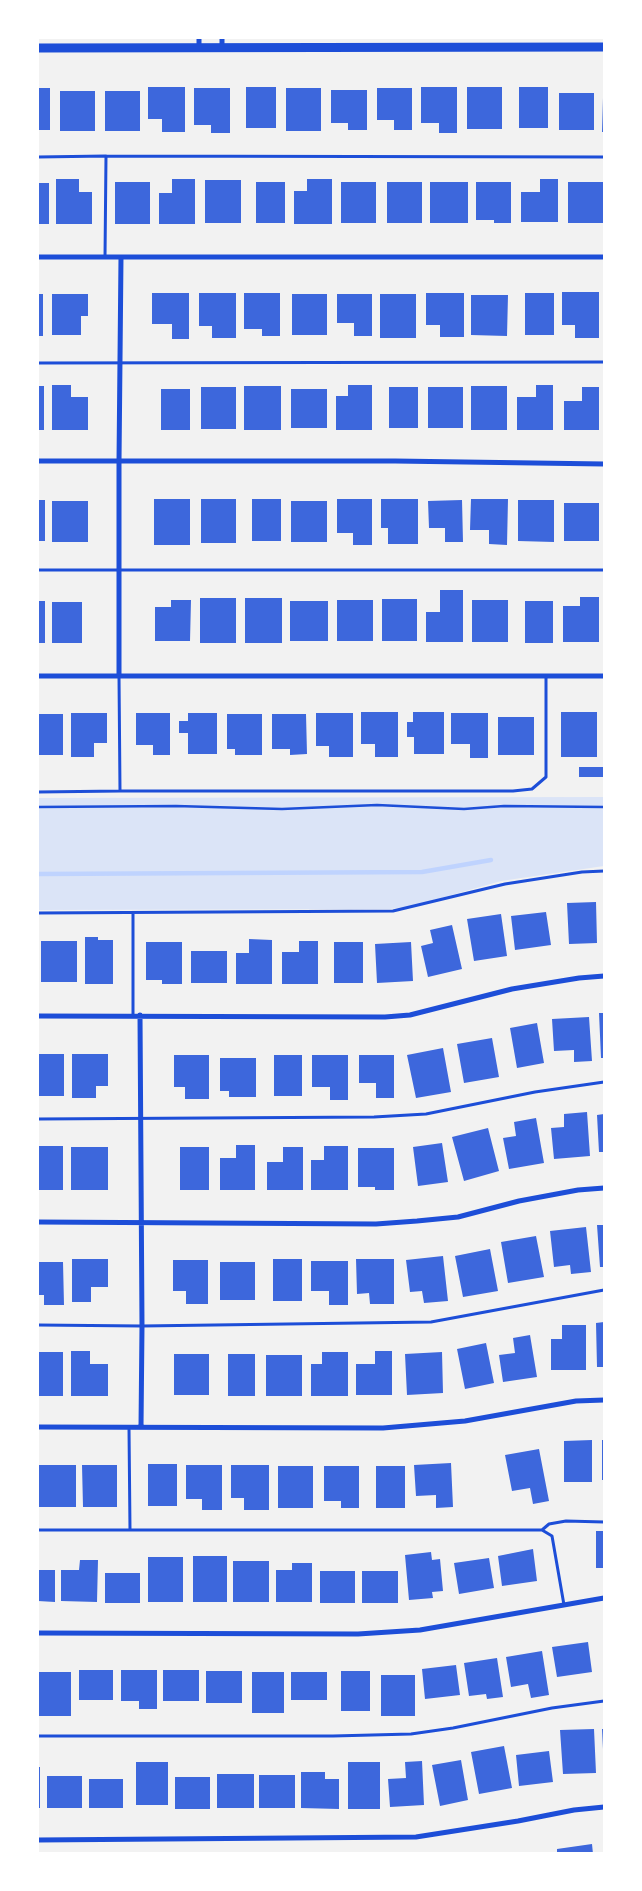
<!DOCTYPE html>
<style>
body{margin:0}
#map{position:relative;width:642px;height:1891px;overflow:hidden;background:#f2f2f2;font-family:Montserrat,sans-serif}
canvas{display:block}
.frame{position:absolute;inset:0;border:39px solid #fff;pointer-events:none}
</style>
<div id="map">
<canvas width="642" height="1891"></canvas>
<div class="frame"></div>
</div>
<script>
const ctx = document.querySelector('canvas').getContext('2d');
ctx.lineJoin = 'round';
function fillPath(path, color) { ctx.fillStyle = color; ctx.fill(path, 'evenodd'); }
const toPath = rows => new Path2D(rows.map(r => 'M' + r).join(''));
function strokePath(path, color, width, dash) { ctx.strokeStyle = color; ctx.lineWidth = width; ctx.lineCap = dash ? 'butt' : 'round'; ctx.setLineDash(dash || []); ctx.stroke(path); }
fillPath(toPath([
 [604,797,604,866,501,881,413,906,390,909,38,910,38,798]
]), '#dbe4f7');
strokePath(toPath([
 [38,874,422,872,491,860]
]), '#bfd3fe', 4.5);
fillPath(toPath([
 [148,87,185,87,185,132,162,132,162,119,148,119],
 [246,87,276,87,276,128,246,128],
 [421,87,457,87,457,133,439,133,439,123,421,123],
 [467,87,502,87,502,129,467,129],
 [519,87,548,87,548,128,519,128],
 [38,88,50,88,50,130,38,130],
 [194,88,230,88,230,133,211,133,211,125,194,125],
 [286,88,321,88,321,131,286,131],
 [377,88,412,88,412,130,394,130,394,120,377,120],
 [331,90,367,90,367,130,348,130,348,123,331,123],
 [60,91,95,91,95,131,60,131],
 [105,91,140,91,140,131,105,131],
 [559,93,594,93,594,130,559,130],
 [603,98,604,98,604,132,602,132],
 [56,179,79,179,79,192,92,192,92,224,56,224],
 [172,179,195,179,195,224,159,224,159,193,172,193],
 [307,179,332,179,332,224,294,224,294,191,307,191],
 [540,179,558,179,558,222,521,222,521,192,540,192],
 [205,180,241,180,241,223,205,223],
 [115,182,150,182,150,224,115,224],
 [256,182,285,182,285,223,256,223],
 [341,182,376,182,376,223,341,223],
 [387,182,422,182,422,223,387,223],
 [430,182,468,182,468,223,430,223],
 [476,182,511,182,511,223,494,223,494,220,476,220],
 [568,182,604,182,604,223,568,223],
 [38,183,49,183,49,224,38,224],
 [562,292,599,292,599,338,575,338,575,325,562,325],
 [152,293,189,293,189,339,172,339,172,324,152,324],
 [199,293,236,293,236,338,212,338,212,326,199,326],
 [244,293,280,293,280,336,262,336,262,329,244,329],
 [426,293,464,293,464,337,440,337,440,325,426,325],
 [525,293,554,293,554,335,525,335],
 [38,294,43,294,43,336,38,336],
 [52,294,88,294,88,316,81,316,81,335,52,335],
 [292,294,327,294,327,335,292,335],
 [337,294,372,294,372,336,354,336,354,323,337,323],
 [380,294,416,294,416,338,380,338],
 [471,295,508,295,507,336,471,335],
 [52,385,71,385,71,397,88,397,88,430,52,430],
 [348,385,372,385,372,430,336,430,336,396,348,396],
 [536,385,553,385,553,430,517,430,517,397,536,397],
 [38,386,44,386,44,430,38,430],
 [244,386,281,386,281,430,244,430],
 [471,386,507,386,507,430,471,430],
 [201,387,236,387,236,429,201,429],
 [389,387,418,387,418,428,389,428],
 [428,387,463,387,463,428,428,428],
 [582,387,599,387,599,430,564,430,564,401,582,401],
 [161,389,190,389,190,430,161,430],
 [291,389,327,389,327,428,291,428],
 [154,499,190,499,190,545,154,545],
 [201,499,236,499,236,543,201,543],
 [252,499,281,499,281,541,252,541],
 [337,499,372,499,372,545,353,545,353,533,337,533],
 [381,499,418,499,418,544,388,544,388,528,381,528],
 [471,499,508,499,507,545,489,544,489,530,470,530],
 [38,500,45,500,45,541,38,541],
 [462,500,463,542,445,542,445,528,429,528,428,501],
 [518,500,554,500,554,542,518,541],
 [52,501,88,501,88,542,52,542],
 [291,501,327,501,327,542,291,542],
 [564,503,599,503,599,541,564,541],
 [440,590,463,590,463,642,426,642,426,612,440,612],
 [580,597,599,597,599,642,563,642,563,606,580,606],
 [200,598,236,598,236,643,200,643],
 [245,598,282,598,282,643,245,643],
 [382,599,417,599,417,641,382,641],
 [171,600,191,600,190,641,155,641,155,607,171,607],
 [337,600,373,600,373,641,337,641],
 [472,600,508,600,508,642,472,642],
 [38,601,45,601,45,643,38,643],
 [290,601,328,601,328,641,290,641],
 [525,601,553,601,553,643,525,643],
 [52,602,82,602,82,643,52,643],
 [361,712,398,712,398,757,375,757,375,744,361,744],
 [413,712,444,712,444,754,414,754,414,737,407,737,407,722,413,722],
 [561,712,597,712,597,757,561,757],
 [71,713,107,713,107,743,94,743,94,757,71,757],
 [136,713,170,713,170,755,153,755,153,745,136,745],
 [188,713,217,713,217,754,188,754,188,733,179,733,179,721,188,721],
 [316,713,353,713,353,757,329,757,329,746,316,746],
 [451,713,488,713,488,758,470,758,470,744,451,744],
 [38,714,63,714,63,755,38,755],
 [227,714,262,714,262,755,235,755,235,749,227,749],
 [272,714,306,714,307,754,290,755,290,749,272,749],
 [498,717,534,717,534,755,498,755],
 [579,767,603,767,603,777,579,777],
 [596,902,597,943,569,944,567,903],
 [546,912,551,945,515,950,511,916],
 [501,914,507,956,474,961,467,919],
 [452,925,462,969,428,977,421,946,433,943,430,930],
 [85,937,98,937,98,940,113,940,113,984,85,984],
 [249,939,272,940,272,984,236,984,236,953,249,953],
 [41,941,77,941,77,982,41,982],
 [299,941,318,941,318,984,282,984,282,952,299,952],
 [146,942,182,942,182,984,162,984,162,980,146,980],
 [334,942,363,942,363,983,334,983],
 [411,942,413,981,377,983,375,944],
 [191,951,227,951,227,983,191,983],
 [599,1013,604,1013,604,1058,601,1058],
 [589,1017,592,1061,574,1062,574,1050,554,1051,552,1019],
 [537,1023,544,1063,517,1068,510,1028],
 [492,1038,499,1077,464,1083,457,1044],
 [443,1048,451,1092,416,1098,407,1055],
 [38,1054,64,1054,64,1096,38,1096],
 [72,1054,108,1054,108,1086,96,1086,96,1098,72,1098],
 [174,1055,209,1055,209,1099,185,1099,185,1087,174,1087],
 [274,1055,302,1055,302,1096,274,1096],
 [312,1055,348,1055,348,1100,330,1100,330,1087,312,1087],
 [359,1055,394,1055,394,1098,376,1098,376,1083,359,1083],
 [220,1058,256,1058,256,1097,229,1097,229,1091,220,1091],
 [587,1112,590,1156,554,1159,551,1128,564,1127,564,1114],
 [604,1114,604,1152,599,1152,597,1115],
 [536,1118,544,1163,509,1169,503,1138,516,1136,514,1122],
 [488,1128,499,1171,464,1181,452,1137],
 [442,1143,448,1182,418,1186,413,1147],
 [236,1145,255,1145,255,1190,220,1190,220,1158,236,1158],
 [39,1146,63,1146,63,1190,38,1190,38,1159,39,1159],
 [324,1146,348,1146,348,1190,311,1190,311,1160,324,1160],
 [71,1147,108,1147,108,1190,71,1190],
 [180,1147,209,1147,209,1190,180,1190],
 [283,1147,303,1147,303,1190,267,1190,267,1162,283,1162],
 [358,1148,394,1148,394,1190,375,1190,375,1187,358,1187],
 [597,1225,604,1225,604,1267,600,1267],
 [586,1227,591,1272,571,1274,570,1265,554,1267,550,1231],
 [536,1236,544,1277,508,1283,501,1242],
 [490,1249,498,1291,463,1297,455,1256],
 [443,1256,448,1301,424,1303,422,1291,410,1292,406,1260],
 [72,1259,108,1259,108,1287,91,1287,91,1302,72,1302],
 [273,1259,302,1259,302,1301,273,1301],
 [356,1259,394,1259,394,1304,370,1304,369,1293,357,1294],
 [173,1260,208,1260,208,1304,186,1304,186,1291,173,1291],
 [311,1261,348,1261,348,1305,329,1305,329,1291,311,1291],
 [38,1262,63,1262,64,1305,44,1305,44,1295,38,1295],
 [220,1262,255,1262,255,1300,220,1300],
 [604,1322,604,1367,597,1367,596,1323],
 [562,1325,586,1325,586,1370,551,1370,551,1339,562,1339],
 [530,1335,537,1377,503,1382,499,1355,515,1353,513,1338],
 [486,1343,494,1383,465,1389,457,1349],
 [71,1351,90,1351,90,1364,108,1364,108,1396,71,1396],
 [375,1351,392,1351,392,1395,356,1395,356,1364,375,1364],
 [38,1352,63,1352,63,1396,38,1396],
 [322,1352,348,1352,348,1396,311,1396,311,1364,322,1364],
 [442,1352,443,1393,407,1395,405,1354],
 [174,1354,209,1354,209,1395,174,1395],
 [228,1354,255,1354,255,1396,228,1396],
 [266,1355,302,1355,302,1396,266,1396],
 [592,1440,592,1482,564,1482,564,1441],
 [602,1440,604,1440,604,1480,602,1480],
 [539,1449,549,1501,533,1504,530,1488,512,1491,505,1455],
 [451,1463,453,1507,436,1508,436,1495,416,1496,414,1465],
 [148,1464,177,1464,177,1506,148,1506],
 [39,1465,76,1465,76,1507,39,1507],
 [82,1465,117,1465,117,1507,83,1507],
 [186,1465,222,1465,222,1510,202,1510,202,1499,186,1499],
 [231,1465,269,1465,269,1510,244,1510,244,1498,231,1498],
 [278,1466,313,1466,313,1508,278,1508],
 [324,1466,359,1466,359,1508,341,1508,341,1501,324,1501],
 [376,1466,405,1466,405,1508,376,1508],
 [596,1531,604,1531,604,1568,596,1568],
 [533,1549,537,1581,502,1586,498,1556],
 [431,1552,432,1560,440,1559,443,1591,432,1592,433,1598,409,1600,405,1555],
 [193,1556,227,1556,227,1602,193,1602],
 [148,1557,183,1557,183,1602,148,1602],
 [489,1558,494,1588,459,1594,454,1563],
 [80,1560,98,1560,97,1602,61,1601,61,1570,79,1570],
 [233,1561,269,1561,269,1602,233,1602],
 [292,1563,312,1563,312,1602,276,1602,276,1570,292,1570],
 [38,1570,55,1570,55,1602,38,1601],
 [320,1571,355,1571,355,1603,320,1603],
 [362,1571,398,1571,398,1603,362,1603],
 [105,1573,140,1573,140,1603,105,1603],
 [588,1642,592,1672,557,1677,552,1647],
 [542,1651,549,1695,531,1698,528,1684,511,1687,506,1657],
 [497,1658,503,1697,487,1699,486,1694,469,1696,464,1663],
 [456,1665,460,1695,425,1699,422,1669],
 [79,1670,113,1670,113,1700,79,1700],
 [121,1670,157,1670,157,1709,139,1709,139,1701,121,1701],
 [163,1670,199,1670,199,1701,163,1701],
 [206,1671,242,1671,242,1703,206,1703],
 [341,1671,370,1671,370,1711,341,1711],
 [38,1672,71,1672,71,1716,38,1716],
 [252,1672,284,1672,284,1713,252,1713],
 [291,1672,327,1672,327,1700,291,1700],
 [381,1675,415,1675,415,1716,381,1716],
 [594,1729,596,1773,563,1774,560,1730],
 [602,1729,604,1729,604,1749,603,1749],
 [504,1746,512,1788,479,1794,471,1752],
 [549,1751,553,1782,519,1786,516,1755],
 [461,1760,468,1800,440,1806,432,1765],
 [422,1761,424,1805,390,1807,388,1779,406,1778,405,1762],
 [136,1762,168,1762,168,1805,136,1805],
 [348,1762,380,1762,380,1809,348,1809],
 [38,1767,40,1767,40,1808,38,1808],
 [301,1772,325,1772,325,1779,339,1779,339,1809,301,1808],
 [217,1774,254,1774,254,1808,217,1808],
 [259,1775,295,1775,295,1808,259,1808],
 [47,1776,82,1776,82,1808,47,1808],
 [175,1777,210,1777,210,1809,175,1809],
 [89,1779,123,1779,123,1808,89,1808],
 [592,1844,593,1854,557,1854,557,1849]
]), '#3d67dc');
strokePath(toPath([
 [38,807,176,806,282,809,377,805,464,809,504,806,604,807]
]), '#1d4ed8', 2.5);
strokePath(toPath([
 [38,157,106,156],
 [105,257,106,156,604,157],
 [38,363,604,362],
 [38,570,604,570],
 [119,676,120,791,513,791,532,789,546,777,546,676],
 [38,792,120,791],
 [38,913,393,911,505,884,582,872,604,871],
 [133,913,133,1015],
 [38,1119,374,1117,426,1114,535,1092,604,1082],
 [38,1325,142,1326,431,1322,604,1290],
 [129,1428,130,1530],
 [38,1530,542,1530,552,1536,564,1605],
 [542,1530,549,1524,566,1521,604,1522],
 [38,1736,333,1736,411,1734,453,1728,552,1708,604,1701]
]), '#1d4ed8', 3);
strokePath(toPath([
 [199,38,199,48],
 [222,38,222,48],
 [38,257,604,257],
 [38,461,395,461,604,464],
 [38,676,604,676],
 [119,676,119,461,121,257],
 [140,1015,142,1326,141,1427],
 [38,1016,385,1017,410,1015,512,989,579,978,604,976],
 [38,1222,376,1224,417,1221,458,1217,519,1201,578,1190,604,1188],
 [38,1427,383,1428,465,1421,576,1401,604,1400],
 [38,1633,358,1634,420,1630,604,1598],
 [38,1840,416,1837,518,1821,574,1810,604,1807]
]), '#1d4ed8', 5);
strokePath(toPath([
 [38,48,604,47]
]), '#1d4ed8', 9);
</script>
